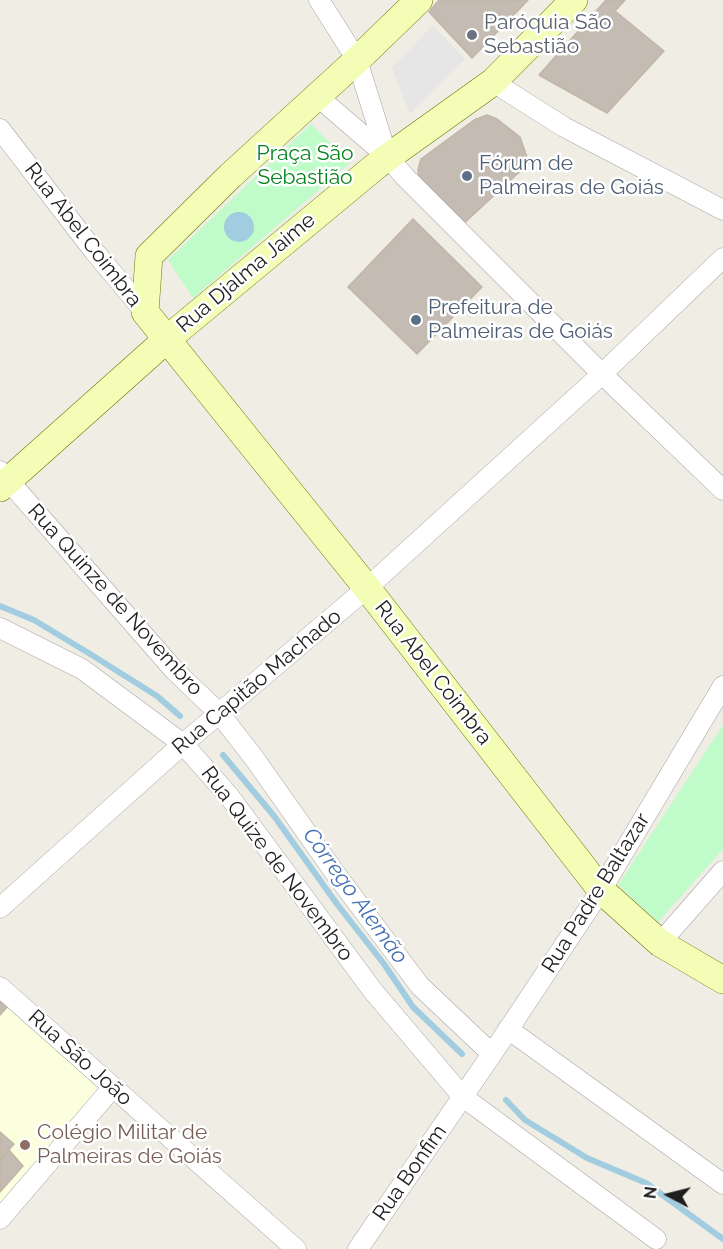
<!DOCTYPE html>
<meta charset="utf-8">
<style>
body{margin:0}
#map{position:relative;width:723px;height:1249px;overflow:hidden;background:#f0ede4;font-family:Raleway,sans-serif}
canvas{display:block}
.north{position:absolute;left:639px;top:1165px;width:60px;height:60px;-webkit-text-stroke:4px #fff;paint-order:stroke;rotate:277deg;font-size:16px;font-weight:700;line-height:24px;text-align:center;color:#1e1e1e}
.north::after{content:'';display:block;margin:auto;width:21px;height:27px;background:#1e1e1e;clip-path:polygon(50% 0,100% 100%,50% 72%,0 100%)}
</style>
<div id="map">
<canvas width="723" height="1249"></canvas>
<div class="north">N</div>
</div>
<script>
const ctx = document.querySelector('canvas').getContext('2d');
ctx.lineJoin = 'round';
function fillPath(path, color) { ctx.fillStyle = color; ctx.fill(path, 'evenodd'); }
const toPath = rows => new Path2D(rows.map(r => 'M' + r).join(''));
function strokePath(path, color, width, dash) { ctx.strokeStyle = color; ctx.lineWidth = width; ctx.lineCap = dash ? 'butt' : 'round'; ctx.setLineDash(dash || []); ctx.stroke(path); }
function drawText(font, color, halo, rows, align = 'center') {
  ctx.font = font + ' Raleway,sans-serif'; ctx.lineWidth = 5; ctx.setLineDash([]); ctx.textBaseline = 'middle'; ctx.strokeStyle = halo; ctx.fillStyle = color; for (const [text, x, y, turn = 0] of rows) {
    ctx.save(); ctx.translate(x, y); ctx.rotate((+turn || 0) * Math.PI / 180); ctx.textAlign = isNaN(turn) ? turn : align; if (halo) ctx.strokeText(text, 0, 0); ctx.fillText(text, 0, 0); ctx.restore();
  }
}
fillPath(toPath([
 [0,997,99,1088,0,1203]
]), '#fcffde');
fillPath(toPath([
 [311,124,350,163,193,298,168,260],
 [723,725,723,849,658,922,618,885]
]), '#bffcc9');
fillPath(toPath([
 [433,25,465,59,410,114,392,68]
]), '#e6e6e6');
fillPath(toPath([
 '224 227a15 15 0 1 1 30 0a15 15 0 1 1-30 0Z'
]), '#a2cce0');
strokePath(toPath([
 [0,606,34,620,95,657,157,696,180,716],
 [223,755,274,816,337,904,384,964,413,1007,462,1054],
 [506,1100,525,1120,587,1158,646,1183,723,1239]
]), '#a2cce0', 6);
const building = toPath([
 [439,0,528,0,472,58,429,12,439,0],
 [606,0,625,0,615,11,664,51,607,113,539,75,606,0],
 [487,115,497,119,520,137,529,163,460,227,419,181,418,170,421,159,474,120,487,115],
 [413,219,482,287,417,354,348,287,413,219],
 [0,997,9,1005,0,1015,0,997],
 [0,1132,14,1144,0,1160,0,1132],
 [9,1150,23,1166,0,1192,0,1161,9,1150]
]);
fillPath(building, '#c4bcb3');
strokePath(building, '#c2b5a6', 1.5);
const minor = toPath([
 [319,0,357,60,387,156],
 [493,82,564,127,723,210],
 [317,96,388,157,405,177,602,374,723,490],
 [0,129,94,251,145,312],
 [0,471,175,671,219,713,254,758,335,873,420,986,492,1054],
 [0,628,82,669,183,744,229,796,373,991,463,1097,656,1239],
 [0,908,183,744,367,588,602,374,723,258],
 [660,943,723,871],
 [0,987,296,1249],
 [508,1029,723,1184],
 [0,1219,113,1087],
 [358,1249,492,1054,601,890,723,686]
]);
const secondary = toPath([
 [419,0,357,60,230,176,149,256,145,312,367,588,601,890,660,943,723,980],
 [0,488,166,340,377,165,493,82,574,0]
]);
strokePath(minor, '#a5a5a5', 21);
strokePath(secondary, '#627b00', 28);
strokePath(minor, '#fff', 20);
strokePath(secondary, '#f3fdb5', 27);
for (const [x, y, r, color] of [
 [472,35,6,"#6b7280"],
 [467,176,6,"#5c6f8a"],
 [416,320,6,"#5c6f8a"],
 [25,1145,6,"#8d6e63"]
]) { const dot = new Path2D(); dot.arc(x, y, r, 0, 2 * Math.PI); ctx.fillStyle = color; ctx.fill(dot); strokePath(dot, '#fff', 2); }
drawText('21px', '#5b616d', '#fff', [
 ["Paróquia São",484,23],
 ["Sebastião",484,47]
], 'left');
drawText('21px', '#06831c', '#fff', [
 ["Praça São",305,154],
 ["Sebastião",305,178]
]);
drawText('21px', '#4e5e75', '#fff', [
 ["Fórum de",479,164],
 ["Palmeiras de Goiás",479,188],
 ["Prefeitura de",428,308],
 ["Palmeiras de Goiás",428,332]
], 'left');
drawText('21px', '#1e1e1e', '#fff', [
 ["Rua Abel Coimbra",83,235,52],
 ["Rua Djalma Jaime",246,273,-40],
 ["Rua Quinze de Novembro",115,600,48],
 ["Rua Abel Coimbra",433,673,52],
 ["Rua Capitão Machado",257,682,-40],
 ["Rua Quize de Novembro",277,864,53],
 ["Rua Padre Baltazar",596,893,-58],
 ["Rua São João",80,1058,42],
 ["Rua Bonfim",410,1173,-55]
]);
drawText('21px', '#785e54', '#fff', [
 ["Colégio Militar de",37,1133],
 ["Palmeiras de Goiás",37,1157]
], 'left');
drawText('italic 22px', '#4672b3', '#fff', [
 ["Córrego Alemão",355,896,54]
]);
</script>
